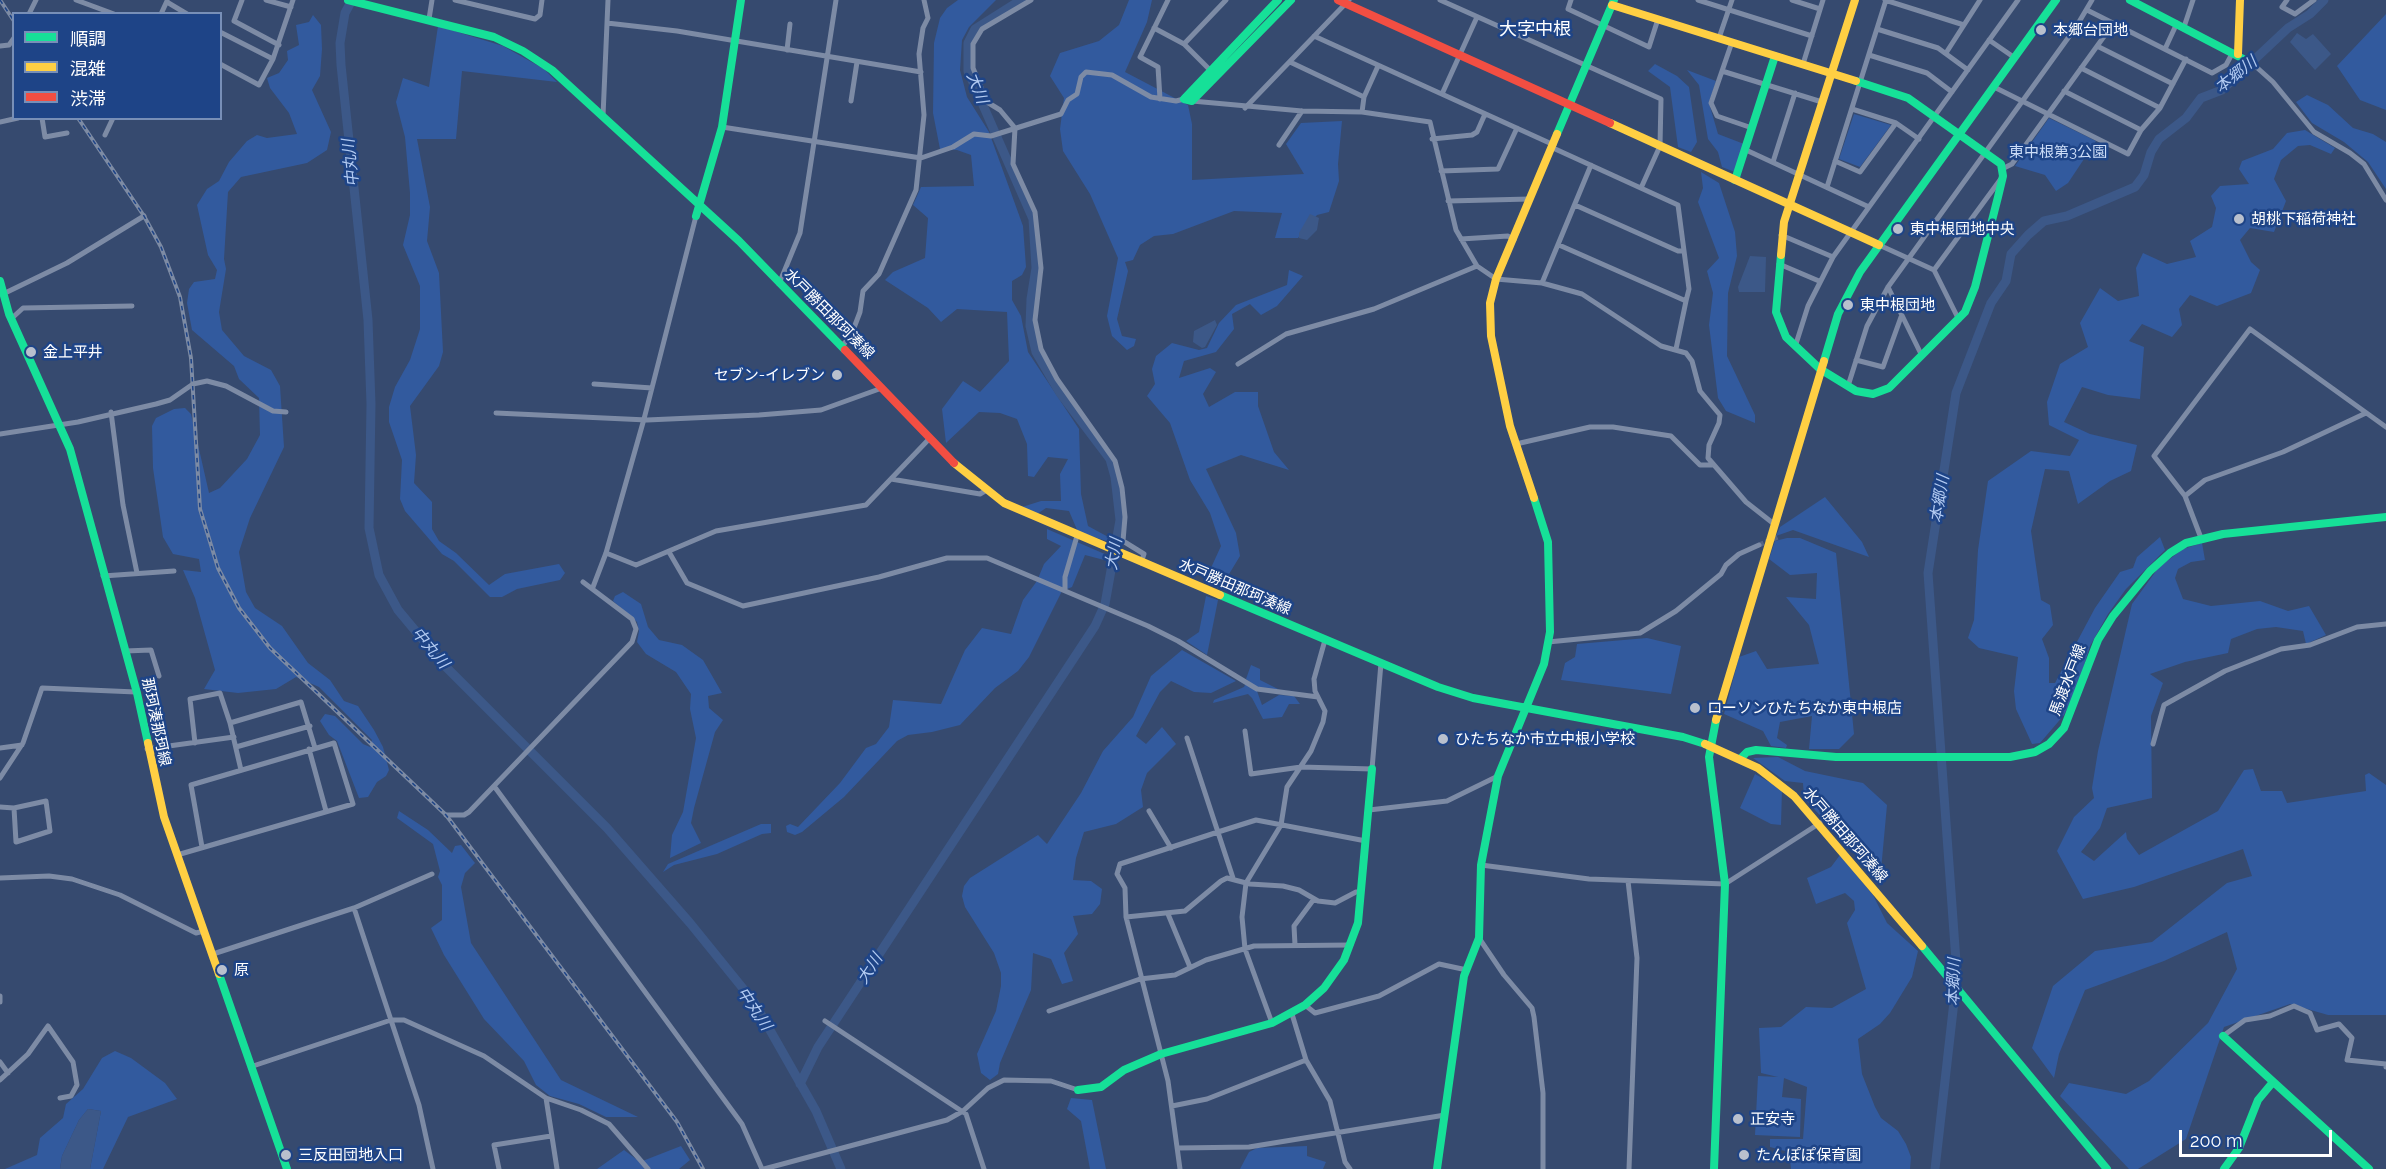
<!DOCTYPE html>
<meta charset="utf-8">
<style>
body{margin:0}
#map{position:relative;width:2386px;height:1169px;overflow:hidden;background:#364a6f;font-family:Raleway,"Noto Sans JP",sans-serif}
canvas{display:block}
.legend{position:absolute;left:12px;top:12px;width:210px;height:108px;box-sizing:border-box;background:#1e4487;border:2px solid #788fb7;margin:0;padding:8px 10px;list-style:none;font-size:18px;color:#fff}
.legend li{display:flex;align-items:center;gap:12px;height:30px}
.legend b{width:30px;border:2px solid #788fb7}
.scale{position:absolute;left:2179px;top:1130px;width:153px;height:27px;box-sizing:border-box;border:3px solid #fff;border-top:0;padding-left:8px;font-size:18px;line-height:21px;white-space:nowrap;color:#fff;-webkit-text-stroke:4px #1e4487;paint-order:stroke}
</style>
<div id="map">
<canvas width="2386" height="1169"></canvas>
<ul class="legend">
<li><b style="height:8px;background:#16e098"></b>順調</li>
<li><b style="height:8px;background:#ffcf43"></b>混雑</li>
<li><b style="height:8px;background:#f24e42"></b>渋滞</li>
</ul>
<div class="scale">200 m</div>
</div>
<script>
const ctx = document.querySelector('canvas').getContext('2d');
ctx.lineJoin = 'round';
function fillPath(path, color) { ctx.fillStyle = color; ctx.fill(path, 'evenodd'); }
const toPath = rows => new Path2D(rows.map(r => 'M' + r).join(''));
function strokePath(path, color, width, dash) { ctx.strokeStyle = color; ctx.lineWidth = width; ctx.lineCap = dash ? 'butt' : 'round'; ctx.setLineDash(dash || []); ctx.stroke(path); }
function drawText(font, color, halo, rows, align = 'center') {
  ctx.font = font + ' Raleway,"Noto Sans JP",sans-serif'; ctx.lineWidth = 5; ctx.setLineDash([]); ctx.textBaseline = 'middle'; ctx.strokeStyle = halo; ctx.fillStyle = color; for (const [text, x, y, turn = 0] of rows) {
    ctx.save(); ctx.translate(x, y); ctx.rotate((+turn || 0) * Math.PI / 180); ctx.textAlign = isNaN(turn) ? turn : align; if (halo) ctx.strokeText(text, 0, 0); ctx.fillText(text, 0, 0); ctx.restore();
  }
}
fillPath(toPath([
 [958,0,996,0,969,27,962,40,960,70,967,97,989,132,1023,226,1026,267,1022,275,1012,281,1012,300,1021,316,1028,352,1079,429,1081,494,1088,526,1112,539,1110,542,1078,532,1069,511,1046,508,1037,514,1022,507,1041,501,1061,501,1060,474,1068,459,1048,457,1034,477,1028,476,1027,444,1017,419,1000,413,979,412,946,443,942,409,963,381,980,392,1009,361,1007,312,957,309,941,322,928,308,885,280,893,272,925,258,928,218,913,205,921,187,974,186,971,155,957,150,940,149,933,113,934,43,940,18,947,8],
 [1129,0,1152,0,1147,22,1125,72,1188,105,1192,124,1192,180,1304,174,1286,144,1301,123,1342,121,1338,164,1339,181,1329,212,1317,215,1298,238,1275,238,1282,213,1234,211,1173,234,1154,236,1140,245,1133,260,1125,262,1128,271,1117,319,1122,336,1136,339,1134,346,1127,350,1112,336,1107,316,1118,258,1090,194,1063,151,1060,129,1064,98,1050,76,1060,53,1099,41,1119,25],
 [2386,14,2386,110,2360,100,2337,66],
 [313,15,321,25,322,49,320,76,312,90,331,132,327,150,307,163,241,177,228,192,224,259,226,269,219,312,222,330,244,356,271,370,280,386,284,447,250,518,239,552,246,592,255,608,282,626,308,663,330,680,344,701,358,706,374,730,383,747,389,770,386,776,377,782,368,797,359,798,337,741,329,735,320,721,325,714,335,716,363,744,370,747,372,740,319,687,296,677,276,689,238,693,204,689,215,670,195,598,183,570,201,572,199,559,173,554,163,537,153,468,152,426,156,418,174,409,185,408,191,414,209,493,220,488,247,459,260,435,259,398,239,379,234,366,192,330,187,303,189,289,194,282,215,279,217,270,208,255,197,205,207,189,219,181,229,162,247,141,257,135,267,138,297,134,289,113,270,88,267,78,279,73,288,60,287,51,299,45,296,25,309,22],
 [438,26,503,46,544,69,557,82,462,71,456,139,417,139,430,207,427,241,439,273,443,352,439,366,410,406,416,455,414,483,432,502,432,529,439,541,456,553,489,585,505,574,559,564,565,573,560,580,517,589,502,597,490,597,454,561,442,554,405,511,400,499,402,460,389,422,389,407,395,387,410,360,420,329,420,286,403,245,410,215,410,193,405,137,396,102,403,78,429,87],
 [1655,64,1677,76,1689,87,1697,142,1691,152,1678,147,1670,87,1648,71],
 [1687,70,1716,81,1709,103,1718,134,1744,144,1735,172,1722,167,1718,152,1708,139,1699,85],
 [2307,95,2328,105,2353,128,2373,134,2386,142,2386,189,2368,162,2344,142,2312,123,2296,102],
 [1854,114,1891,125,1860,167,1839,159],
 [2049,118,2096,141,2068,183,2056,191,2045,175,2015,166],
 [2305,130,2335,148,2331,154,2310,145,2298,146,2281,160,2274,179,2286,201,2274,232,2250,228,2240,240,2251,262,2260,270,2251,293,2217,306,2190,295,2179,309,2182,325,2172,337,2142,324,2129,341,2144,347,2140,399,2108,395,2082,387,2064,422,2090,434,2137,445,2131,471,2110,481,2078,504,2069,471,2045,469,2031,531,2041,600,2050,605,2053,625,2042,639,2049,658,2049,683,2055,683,2095,608,2120,572,2133,568,2137,557,2160,537,2165,550,2126,589,2108,614,2090,646,2077,689,2064,715,2040,743,2032,744,2016,709,2014,691,2018,657,1979,648,1968,638,1974,620,1978,550,1988,481,2031,451,2070,456,2079,440,2049,425,2047,402,2060,364,2088,347,2080,323,2100,288,2118,301,2139,296,2136,268,2143,253,2167,264,2196,257,2190,241,2212,227,2216,208,2211,196,2220,186,2249,184,2239,169,2242,161,2273,149,2287,133],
 [1701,172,1719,183,1735,232,1737,256,1728,293,1727,356,1755,415,1755,423,1726,411,1718,398,1709,325,1713,293,1707,271,1719,258,1698,202,1703,188],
 [1289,270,1303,276,1277,306,1261,315,1250,304,1232,314,1234,329,1216,352,1184,361,1179,378,1210,368,1216,372,1203,394,1209,407,1235,392,1258,392,1258,406,1274,452,1289,470,1241,455,1206,469,1236,533,1240,556,1220,589,1209,583,1210,570,1221,546,1210,513,1190,480,1170,423,1147,396,1155,384,1152,369,1156,356,1172,343,1199,350,1207,348,1219,323,1236,305,1287,285],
 [1825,497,1862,542,1869,557,1793,530,1776,536,1780,527],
 [1047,529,1107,555,1108,561,1085,555,1072,587,1062,591,1029,657,1018,671,995,688,960,725,932,732,908,735,897,741,844,797,802,832,795,835,787,832,786,826,790,824,798,827,840,783,866,748,876,744,889,727,893,700,941,704,965,650,982,628,1011,634,1023,600,1037,581,1044,564,1061,546,1047,539],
 [1787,538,1800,538,1836,553,1854,734,1839,749,1809,749,1812,716,1780,722,1777,738,1787,745,1786,748,1771,746,1763,731,1724,714,1739,657,1756,651,1767,669,1819,664,1809,625,1786,597,1816,599,1817,573,1790,575,1769,559,1775,541],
 [2202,543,2205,560,2191,562,2178,569,2175,578,2183,599,2211,606,2260,601,2288,611,2309,606,2326,635,2306,644,2303,631,2276,627,2257,629,2231,639,2228,653,2185,662,2150,674,2163,683,2151,716,2152,798,2107,808,2100,828,2081,852,2094,861,2126,832,2127,839,2139,855,2218,811,2244,770,2253,769,2261,791,2282,791,2287,803,2366,791,2365,775,2369,773,2386,785,2386,1015,2328,1015,2290,1004,2224,1027,2186,1139,2138,1169,2129,1169,2060,1096,2069,1083,2126,1094,2149,1081,2208,1023,2237,969,2227,932,2164,961,2085,990,2059,1054,2054,1078,2032,1048,2053,986,2095,951,2152,942,2227,883,2252,876,2243,849,2134,887,2083,899,2057,851,2074,817,2094,798,2092,788,2098,751,2132,604,2159,567,2183,549],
 [623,592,641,604,648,627,659,640,682,645,703,660,722,693,708,696,709,708,723,720,715,732,694,808,691,823,701,843,670,858,672,835,683,812,696,738,690,709,691,694,676,672,646,654,637,642,639,631,637,622,613,601,615,596],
 [1206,596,1218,600,1207,655,1186,641,1199,632],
 [1647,638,1681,646,1671,694,1561,680,1565,663,1575,657,1577,644],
 [1182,650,1236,681,1211,693,1194,692,1171,681,1160,692,1136,736,1146,744,1162,727,1176,744,1147,773,1141,790,1143,807,1116,824,1084,832,1076,858,1073,880,1091,881,1102,889,1100,904,1092,914,1073,916,1078,934,1064,953,1073,981,1062,984,1051,959,1033,953,1031,990,1000,1063,998,1074,990,1080,981,1073,977,1054,996,1011,1001,986,1001,973,994,953,965,907,962,896,964,886,970,878,1038,835,1047,844,1081,793,1103,751,1133,717,1151,676],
 [1251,665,1260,669,1260,680,1280,690,1258,689,1246,679],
 [1246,683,1257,691,1262,705,1279,695,1294,696,1300,704,1289,704,1282,717,1263,719,1252,698,1248,694,1213,703,1214,700,1244,687],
 [1778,757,1805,771,1863,783,1887,805,1880,881,1804,798,1803,783,1785,781,1753,758],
 [1755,774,1782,789,1781,825,1771,824,1740,808],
 [399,811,428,830,452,853,455,846,461,845,475,863,465,873,461,887,471,943,561,1080,638,1117,606,1117,579,1104,550,1096,536,1085,524,1061,484,1019,444,955,431,928,442,920,442,885,438,877,440,871,433,844,397,818],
 [761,824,771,824,771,833,762,834,717,854,674,865,663,872,668,864],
 [1840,855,1873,895,1887,923,1918,951,1912,977,1890,1013,1880,1024,1858,1039,1862,1074,1875,1107,1881,1118,1898,1131,1906,1144,1911,1157,1910,1169,1791,1169,1789,1152,1770,1147,1770,1139,1803,1139,1807,1087,1784,1078,1782,1097,1801,1099,1800,1137,1755,1135,1758,1076,1778,1077,1761,1073,1759,1028,1781,1027,1806,1007,1832,1008,1866,989,1847,923,1855,910,1854,901,1845,893,1816,904,1807,878,1831,867],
 [115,1051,131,1058,165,1083,177,1099,128,1117,103,1169,90,1169,101,1111,88,1109,79,1120,62,1156,60,1169,5,1169,37,1155,40,1138,63,1118,66,1104,83,1089,102,1058],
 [1071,1098,1092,1100,1106,1169,1090,1169,1081,1121,1067,1109],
 [681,1146,690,1160,679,1169,597,1169,624,1150,640,1162],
 [1307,1146,1307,1156,1326,1162,1323,1169,1240,1169,1249,1152,1257,1148]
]), '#325a9e');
fillPath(toPath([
 [2297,33,2306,39,2313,34,2331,54,2315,70,2290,42],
 [1310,214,1319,218,1317,230,1307,240,1299,238,1299,233],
 [1750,256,1766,257,1765,292,1739,292,1738,287],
 [1215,320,1217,325,1205,347,1202,348,1193,342,1194,331],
 [88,1109,101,1111,90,1169,60,1169,62,1156,79,1120]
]), '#3c5888');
strokePath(toPath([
 [352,0,345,13,340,43,341,65,368,320,371,404,369,528,379,575,398,610,443,664,607,828,690,923,754,1002,816,1111,841,1169],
 [800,1084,818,1047,1095,626,1105,604,1120,520,1115,477,1110,459,1060,393,1036,352,1030,326,1031,299,1036,268,1033,219,968,71,968,43,975,29,1021,0],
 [1935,1169,1957,975,1928,573,1956,393,1991,303,2006,281,2011,254,2028,235,2044,221,2067,216,2135,187,2144,175,2151,152,2159,139,2186,118,2201,98,2222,90,2288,28,2310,14,2324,0]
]), '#3c5888', 9);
strokePath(toPath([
 [1759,545,1778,537]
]), '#546585', 5, [5, 2.5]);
strokePath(toPath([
 [76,0,114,14],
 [242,0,234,21,279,45],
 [266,0,291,7],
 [455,0,535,19,540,15,542,0],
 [1031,0,982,29,973,44,973,68,987,102,1000,110,1015,128,1013,164,1035,212,1041,268,1035,320,1041,349,1057,379,1115,461,1122,488,1125,517,1123,541,1144,554,1141,563],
 [1440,0,1661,99,1660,146,1641,188],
 [1571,0,1568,9,1649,47,1658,19],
 [1698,0,1812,36],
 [1792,0,1820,9],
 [1885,0,1964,25],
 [2287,0,2282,7,2295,14,2314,0],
 [167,2,187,14],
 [2087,10,2212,73,2226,65,2233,52],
 [29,14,36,0],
 [161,14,167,1],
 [429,19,432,0],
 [607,23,677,31,921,72],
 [2184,27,2193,0],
 [1154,28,1184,44,1213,73],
 [1877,29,1938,48,1968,70],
 [220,32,273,59],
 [1314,36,1554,145],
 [1719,38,1732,0],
 [1989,40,2015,58],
 [1732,42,1711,103,1717,116,1752,128],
 [1184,44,1226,0],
 [0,46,9,45,14,38],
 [2097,46,2173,84],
 [2165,49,2177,23],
 [787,50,790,24],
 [1946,53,1980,0],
 [1869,55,1927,73,1952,92],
 [1290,62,1364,97],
 [220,64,259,85,273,59,293,0],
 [1803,64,1823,0],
 [2253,64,2273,82,2314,132,2350,153,2364,164,2386,200],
 [2081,68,2160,108],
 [1722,71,1822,102],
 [1994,87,2128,154,2141,130,2160,108,2186,59],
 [2064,91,2141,130],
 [1442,94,1477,17],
 [1160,99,1158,67,1140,57,1168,0],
 [851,101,857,62],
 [1192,101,1302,111,1362,112,1430,122,1456,230,1477,266,1496,279,1542,283,1582,294,1661,346,1686,353,1692,361,1700,391,1720,415,1719,423,1709,445,1708,458,1746,502,1774,524],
 [1245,108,1349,0],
 [1852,109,1896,123,1919,139],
 [1362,112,1364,97,1378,66],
 [603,116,608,0],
 [42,118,45,137,67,133],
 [0,122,18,118],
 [722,127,921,158,953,147,974,134,991,136,1061,114,1068,100,1077,94,1081,77,1086,72,1112,75,1151,97,1176,101,1184,99],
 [105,135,113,118],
 [1432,139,1472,135,1477,132,1485,114],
 [1279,145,1302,111],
 [1553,148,1678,205,1689,289,1686,301],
 [1746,150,1869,207],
 [1835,161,1860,172,1896,123],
 [1773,162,1795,93],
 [2004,168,2012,164,2113,24],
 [1441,171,1498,169,1517,128],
 [1827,187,1886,0],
 [1448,201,1530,199],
 [1575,205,1678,251,1684,251],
 [1781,235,1833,257],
 [1461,239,1508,236,1514,240],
 [1559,245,1686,301,1676,349],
 [1879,245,1934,270,1959,320],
 [1779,264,1819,281],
 [1934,270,2000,180],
 [1542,283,1591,165],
 [779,284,800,233,836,0],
 [1888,287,1922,356],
 [3,294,67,263,144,216],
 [11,319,23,308,132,306],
 [840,344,844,344,852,333,860,312,863,291,879,274,916,190,924,115,919,54,923,28,928,18,924,0],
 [1795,347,1808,306,1833,257,2018,0],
 [1856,360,1883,367,1901,317],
 [1238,364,1286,334,1374,309,1477,266],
 [594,384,652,388],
 [1848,386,1867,326,1888,287,2076,27,2092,0],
 [111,412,123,505,137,573],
 [496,413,647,420,759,415,821,410,882,388],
 [0,434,78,422,156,404,170,400,193,384,207,381,226,386,273,411,286,412],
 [1516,444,1590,427,1613,427,1671,436,1700,465,1712,465],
 [891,479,980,494,985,491],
 [2185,496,2205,480,2283,452,2366,413],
 [2201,538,2185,496,2154,456,2250,329,2386,427],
 [669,552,687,583,743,606,879,577,947,558,987,558,1148,626,1178,641,1257,689,1318,697],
 [606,553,636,565,716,531,866,505,930,438],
 [103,576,174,571],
 [593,587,606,553,644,419,696,216],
 [1065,590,1065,577,1077,536],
 [1548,642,1640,633,1676,611,1721,574,1726,565,1739,554,1759,545],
 [125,651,151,650,159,676],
 [230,723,301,702,315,748],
 [1245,731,1251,774,1301,767,1372,769,1381,663],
 [1187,738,1233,878],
 [195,743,190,699,220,693,230,723,241,770],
 [2153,744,2164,705,2225,671,2281,649,2310,645,2357,627,2386,624],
 [236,747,310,726],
 [0,748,22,745],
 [147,749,234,737],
 [309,749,326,811],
 [0,778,23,743,42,688,136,692],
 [494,786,742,1124,762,1169],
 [0,807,14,808,46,801,50,831,16,842,14,808],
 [1369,810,1447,801,1498,776],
 [1149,811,1171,848],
 [446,815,464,815,469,812,632,642,636,629,632,619,583,582],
 [177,855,353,804,334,743,191,785,202,847],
 [1481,865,1589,879,1725,884,1820,823],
 [0,878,49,876,72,879,120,895,196,933,204,931],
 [1628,881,1637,958,1629,1169],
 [354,908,419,1105,433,1169],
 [1168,914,1190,967],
 [1126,917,1125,888,1117,874,1120,864,1218,832,1256,820,1366,841],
 [1479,938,1504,975,1532,1008,1534,1017,1543,1093,1543,1169],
 [1295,945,1294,926,1314,899],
 [213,954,354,908,432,874],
 [0,996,0,1002],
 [1305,1005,1315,1013,1379,996,1439,964,1467,970],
 [1049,1011,1140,979,1175,975,1206,960,1254,946,1351,945],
 [1292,1014,1306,1060,1330,1101,1345,1162,1350,1169],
 [825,1021,966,1114,984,1169],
 [1272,1023,1245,949,1242,917,1246,883,1281,825,1287,787,1311,751,1323,722,1325,711,1315,691,1314,679,1325,640],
 [2223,1036,2245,1020,2270,1016,2294,1006,2310,1013,2317,1030,2339,1024,2352,1038,2347,1060,2386,1064,2386,1067],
 [0,1062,8,1073],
 [253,1066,391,1020,404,1020,484,1056,546,1098,581,1110,609,1124,648,1169],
 [0,1080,28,1054,48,1026,73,1062,77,1085,71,1096,60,1098],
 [546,1098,557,1169],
 [1172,1106,1207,1099,1306,1060],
 [1178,1148,1249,1147,1445,1115],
 [499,1169,494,1145,551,1136],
 [764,1169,947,1120,963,1111,988,1088,1004,1080,1051,1081,1078,1090],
 [1180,1169,1168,1081,1126,917,1185,911,1221,881,1227,878,1250,884,1283,886,1299,890,1318,901,1335,903,1356,892,1361,892]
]), '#7d8ba5', 5);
strokePath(toPath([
 [348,0,494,37,523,51,552,70,739,241,845,350],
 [1278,0,1184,99,1192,101,1291,0],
 [2130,0,2253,64],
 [1557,134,1614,0],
 [1735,180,1775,56],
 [696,216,722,127,741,0],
 [1781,255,1776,312,1786,337,1820,369,1856,391,1873,394,1889,388,1965,312,1975,287,1998,197,2003,176,2001,164,1908,98,1856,81],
 [0,281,9,314,70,449,137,693,148,743],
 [1824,361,1838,314,1860,272,2056,0],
 [1220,595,1438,687,1473,698,1683,737,1705,744],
 [1741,758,1747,752,1756,750,1836,757,2010,757,2035,752,2049,744,2064,728,2098,640,2113,616,2150,571,2170,553,2186,543,2223,534,2386,517],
 [1922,946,2107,1169],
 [219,974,287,1169],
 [2223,1036,2369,1169],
 [1078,1090,1101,1087,1124,1070,1161,1054,1272,1023,1305,1005,1324,988,1344,960,1358,923,1372,769],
 [1437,1169,1464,976,1479,938,1481,865,1498,776,1544,664,1550,632,1548,542,1534,498],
 [1714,1169,1725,884,1709,757,1716,720],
 [2224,1169,2239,1148,2258,1100,2273,1082]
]), '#16e098', 8);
strokePath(toPath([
 [1612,5,1856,81],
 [2238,54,2240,0],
 [1610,123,1879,245],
 [1781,255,1784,222,1855,0],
 [954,463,1004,503,1220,595],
 [1534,498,1510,426,1491,336,1490,303,1496,279,1557,134],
 [1716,720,1824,361],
 [148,743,164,817,219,974],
 [1705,744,1758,768,1794,796,1922,946]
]), '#ffcf43', 8);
strokePath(toPath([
 [1338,0,1610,123],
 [845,350,954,463]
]), '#f24e42', 8);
const rail = toPath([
 [0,0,14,21],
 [78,118,144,216,161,247,180,297,191,358,200,509,218,568,239,608,270,648,446,815,677,1122,703,1169]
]);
strokePath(rail, '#7d8ba4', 4);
strokePath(rail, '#1e4487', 1.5, [4.5]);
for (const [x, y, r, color] of [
 [2041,30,6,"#b9c0cd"],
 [2239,219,6,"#b9c0cd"],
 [1898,229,6,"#b9c0cd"],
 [1848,305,6,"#b9c0cd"],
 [31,352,6,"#b9c0cd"],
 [837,375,6,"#b9c0cd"],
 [1695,708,6,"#b9c0cd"],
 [1443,739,6,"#b9c0cd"],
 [222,970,6,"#b9c0cd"],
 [1738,1119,6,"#b9c0cd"],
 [286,1155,6,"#b9c0cd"],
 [1744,1155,6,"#b9c0cd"]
]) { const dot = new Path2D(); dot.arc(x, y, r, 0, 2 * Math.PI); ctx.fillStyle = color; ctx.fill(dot); strokePath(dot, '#1e4487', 2); }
drawText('15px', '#fff', '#1e4487', [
 ["本郷台団地",2053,30],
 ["胡桃下稲荷神社",2251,219],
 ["東中根団地中央",1910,229],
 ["東中根団地",1860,305],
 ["金上平井",43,352],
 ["セブン-イレブン",825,375,"right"],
 ["ローソンひたちなか東中根店",1707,708],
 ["ひたちなか市立中根小学校",1455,739],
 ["原",234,970],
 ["正安寺",1750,1119],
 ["三反田団地入口",298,1155],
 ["たんぽぽ保育園",1756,1155]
], 'left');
drawText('15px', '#ccddf8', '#1e4487', [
 ["東中根第3公園",2058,152]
]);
drawText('15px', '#fff', '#1e4487', [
 ["水戸勝田那珂湊線",829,314,45],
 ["水戸勝田那珂湊線",1235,587,23],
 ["馬渡水戸線",2068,680,-69],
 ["那珂湊那珂線",156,722,78],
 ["水戸勝田那珂湊線",1845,835,49]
]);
drawText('italic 16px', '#b3cbf2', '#1e4487', [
 ["本郷川",2236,75,-38],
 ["大川",977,88,69],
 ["中丸川",351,163,-96],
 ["本郷川",1940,499,-81],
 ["大川",1114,554,-80],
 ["中丸川",430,648,50],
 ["大川",870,969,-57],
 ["本郷川",1954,982,-88],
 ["中丸川",754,1009,56]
]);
drawText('18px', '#fff', '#1e4487', [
 ["大字中根",1535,30]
]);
</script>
